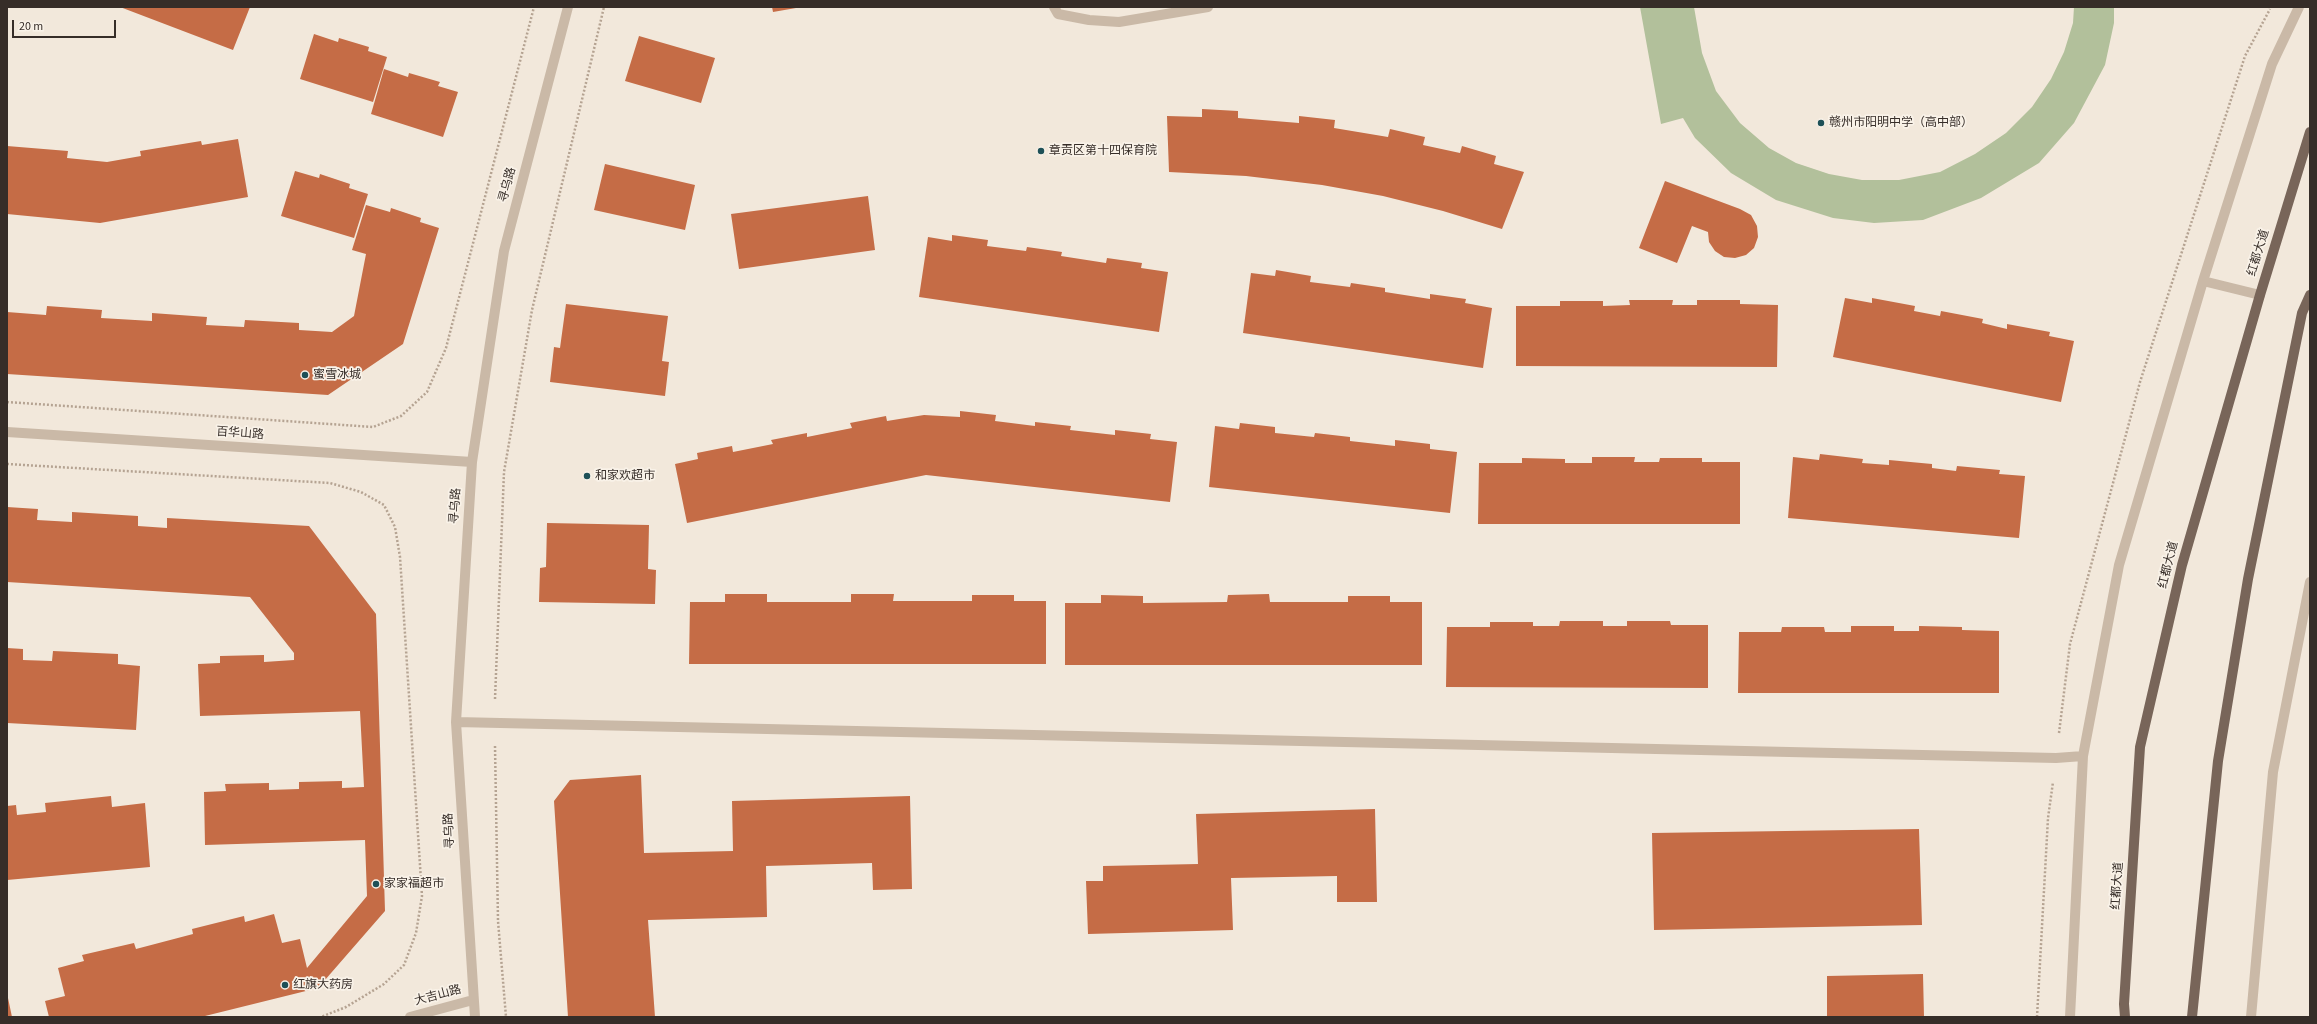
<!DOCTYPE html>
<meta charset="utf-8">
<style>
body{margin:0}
#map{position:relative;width:2317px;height:1024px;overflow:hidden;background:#f2e8db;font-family:"Source Sans 3",sans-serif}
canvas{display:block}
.frame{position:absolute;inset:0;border:8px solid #362d28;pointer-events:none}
.scale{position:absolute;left:12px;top:20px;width:104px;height:18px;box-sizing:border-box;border:2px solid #362d28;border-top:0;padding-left:5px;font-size:12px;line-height:14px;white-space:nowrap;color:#362d28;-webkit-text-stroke:3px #f9f2e8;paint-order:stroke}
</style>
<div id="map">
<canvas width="2317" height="1024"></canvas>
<div class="frame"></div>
<div class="scale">20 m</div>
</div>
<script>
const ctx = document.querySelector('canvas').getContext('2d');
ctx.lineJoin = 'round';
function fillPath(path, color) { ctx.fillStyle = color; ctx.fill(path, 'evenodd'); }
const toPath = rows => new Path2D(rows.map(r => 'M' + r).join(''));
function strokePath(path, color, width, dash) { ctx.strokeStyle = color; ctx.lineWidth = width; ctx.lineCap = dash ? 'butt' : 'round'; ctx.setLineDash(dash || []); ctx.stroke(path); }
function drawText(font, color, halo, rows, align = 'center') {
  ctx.font = font + ' "Source Sans 3","Noto Sans SC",sans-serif'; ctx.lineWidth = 3.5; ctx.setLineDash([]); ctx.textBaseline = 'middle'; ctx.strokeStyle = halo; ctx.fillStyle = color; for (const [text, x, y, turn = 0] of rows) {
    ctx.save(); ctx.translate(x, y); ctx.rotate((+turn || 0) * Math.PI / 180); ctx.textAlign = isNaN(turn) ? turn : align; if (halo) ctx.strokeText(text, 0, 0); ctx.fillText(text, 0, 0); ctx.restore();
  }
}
fillPath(toPath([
 [1640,7,1694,7,1702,53,1716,91,1740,123,1769,148,1796,163,1829,174,1862,180,1899,180,1940,172,1975,154,2006,133,2032,107,2051,79,2064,52,2073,23,2074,7,2114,7,2114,23,2105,65,2074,123,2039,163,1981,198,1923,220,1874,223,1833,218,1776,200,1731,173,1695,138,1683,118,1661,124]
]), '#b2c09b');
fillPath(toPath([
 [120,7,250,7,233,50],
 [772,7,796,7,796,8,773,12],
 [314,34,338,42,339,38,369,47,368,51,387,57,373,102,300,79],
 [639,36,715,58,701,103,625,81],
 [384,69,408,77,409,73,440,82,438,86,458,92,443,137,371,114],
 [1202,109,1238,111,1238,118,1299,123,1299,116,1335,120,1334,128,1388,137,1390,129,1425,137,1423,145,1460,153,1462,146,1496,156,1494,164,1524,172,1502,229,1443,211,1383,196,1322,185,1246,176,1169,172,1167,116,1202,117],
 [238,139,248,197,100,223,7,214,7,146,68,151,67,158,107,162,141,156,140,151,201,141,202,145],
 [605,164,695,185,685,230,594,210],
 [295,171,319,178,320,174,350,184,349,188,368,194,354,238,281,216],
 [1665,181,1740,209,1751,215,1757,226,1758,237,1754,248,1746,255,1735,258,1724,257,1715,251,1709,242,1708,232,1692,226,1677,263,1639,248],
 [868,196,875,250,739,269,731,214],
 [366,205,390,212,391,208,421,218,420,222,439,228,403,344,328,395,7,374,7,312,46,315,47,306,102,310,101,318,152,321,152,313,207,317,206,325,244,327,245,320,299,323,299,330,332,332,354,316,366,254,352,250],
 [952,235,988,240,987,246,1026,251,1027,247,1062,252,1061,256,1106,263,1107,258,1142,263,1141,268,1168,272,1159,332,919,297,928,237,952,241],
 [1276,270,1311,276,1310,282,1350,287,1351,283,1385,288,1385,292,1430,299,1430,294,1466,299,1465,303,1492,308,1483,368,1243,333,1251,273,1275,276],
 [1845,298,1872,303,1872,298,1915,306,1914,311,1940,316,1941,311,1983,319,1982,323,2007,329,2007,324,2050,332,2049,336,2074,341,2061,402,1833,357],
 [1629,300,1673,300,1672,305,1697,305,1697,300,1740,300,1740,304,1778,305,1777,367,1516,366,1516,306,1560,306,1560,301,1603,301,1603,306,1630,305],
 [566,304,668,316,662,361,669,362,665,396,550,382,554,347,560,348],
 [960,411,996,415,995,421,1035,426,1035,422,1071,426,1070,430,1115,435,1115,430,1151,434,1150,439,1177,442,1170,502,926,475,687,523,675,464,698,459,697,453,732,446,733,452,773,444,771,440,807,433,807,437,852,428,850,423,886,416,887,421,924,415,960,417],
 [1240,423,1275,427,1275,433,1314,437,1315,433,1350,437,1350,441,1395,446,1395,440,1430,444,1430,449,1457,452,1450,513,1209,487,1215,426,1239,429],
 [1820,454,1863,459,1862,463,1889,465,1889,460,1932,464,1932,468,1956,471,1957,466,2000,470,1999,474,2025,476,2019,538,1788,518,1793,457,1819,460],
 [1592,457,1635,457,1634,462,1659,462,1660,458,1702,458,1702,462,1740,462,1740,524,1478,524,1479,463,1522,463,1522,458,1565,459,1565,463,1592,463],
 [7,507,38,509,37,520,72,522,72,512,138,516,138,526,167,528,167,518,309,526,376,614,385,911,318,988,201,1017,49,1017,45,1001,65,996,58,968,84,961,82,955,134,943,136,949,193,934,192,929,244,916,245,922,274,914,282,943,300,939,307,968,367,896,365,840,205,845,204,792,226,791,225,784,269,783,269,790,299,789,299,782,342,781,342,788,364,787,360,711,200,716,198,664,220,663,220,656,264,655,264,662,294,660,294,653,250,597,7,582],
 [547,523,649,525,648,569,656,570,655,604,539,602,540,568,546,567],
 [725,594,767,594,767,602,851,602,851,594,894,594,893,601,972,601,972,595,1014,595,1014,601,1046,601,1046,664,689,664,690,602,725,602],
 [1269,594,1270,602,1348,602,1348,596,1390,596,1390,602,1422,602,1422,665,1065,665,1065,603,1101,603,1101,595,1143,596,1143,603,1227,602,1228,595],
 [1560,621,1603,621,1603,626,1627,626,1627,621,1670,621,1671,625,1708,625,1708,688,1446,687,1447,627,1490,627,1490,622,1533,622,1533,626,1559,626],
 [1851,626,1894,626,1894,631,1919,631,1919,626,1962,627,1962,630,1999,631,1999,693,1738,693,1739,632,1781,632,1782,627,1824,627,1825,632,1851,632],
 [7,648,23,649,23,660,52,661,53,651,118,654,118,664,140,666,136,730,7,723],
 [641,775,644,853,733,851,732,801,910,796,912,889,873,890,872,863,766,866,767,917,648,920,655,1017,568,1017,554,801,570,780],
 [111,796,112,807,145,803,150,867,7,880,7,806,16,805,17,815,46,812,45,803],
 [1375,809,1377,902,1337,902,1337,876,1231,878,1233,930,1088,934,1086,881,1103,881,1103,866,1198,864,1196,814],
 [1919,829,1922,925,1654,930,1652,833],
 [1923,974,1924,1017,1827,1017,1827,976],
 [7,998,8,998,12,1017,7,1017]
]), '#c56c46');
strokePath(toPath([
 [7,402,373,427,401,416,427,392,446,348,534,7],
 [7,464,330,483,361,492,384,505,395,527,400,557,422,896,416,933,404,965,384,984,346,1007,321,1017],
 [495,699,504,472,532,310,604,7],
 [2059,733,2070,644,2140,382,2245,56,2270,9],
 [495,746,498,921,506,1017],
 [2037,1017,2048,818,2053,782]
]), '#b5a392', 2.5, [2, 2]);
strokePath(toPath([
 [1054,7,1058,14,1089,20,1119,22,1208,7],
 [2203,281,2260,295],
 [7,432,472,462],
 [456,722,2056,758,2083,756],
 [410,1017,473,1000],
 [475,1017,456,722,472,462,504,251,568,7],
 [2070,1017,2083,756,2119,565,2203,281,2272,64,2299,7],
 [2251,1017,2273,772,2310,582]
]), '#cab9a7', 10);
strokePath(toPath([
 [2125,1017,2124,1004,2140,747,2182,565,2260,295,2310,132],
 [2192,1017,2218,761,2248,579,2302,313,2310,295]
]), '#786559', 10);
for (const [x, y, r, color] of [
 [1821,123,4,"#1e5057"],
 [1041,151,4,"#1e5057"],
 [305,375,4,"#1e5057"],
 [587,476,4,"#1e5057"],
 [376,884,4,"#1e5057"],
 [285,985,4,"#1e5057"]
]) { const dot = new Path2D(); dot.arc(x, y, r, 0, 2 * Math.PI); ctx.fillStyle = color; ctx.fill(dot); strokePath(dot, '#f9f2e8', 1.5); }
drawText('12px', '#362d28', '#f9f2e8', [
 ["赣州市阳明中学（高中部）",1829,123],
 ["章贡区第十四保育院",1049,151],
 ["蜜雪冰城",313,375],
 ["和家欢超市",595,476],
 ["家家福超市",384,884],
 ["红旗大药房",293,985]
], 'left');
drawText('12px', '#362d28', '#f9f2e8', [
 ["寻乌路",508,185,-75],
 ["红都大道",2259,253,-73],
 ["百华山路",240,434,4],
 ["寻乌路",456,506,-86],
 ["红都大道",2169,565,-76],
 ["寻乌路",450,831,-93],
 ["红都大道",2118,886,-86],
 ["大吉山路",438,996,-15]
]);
</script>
